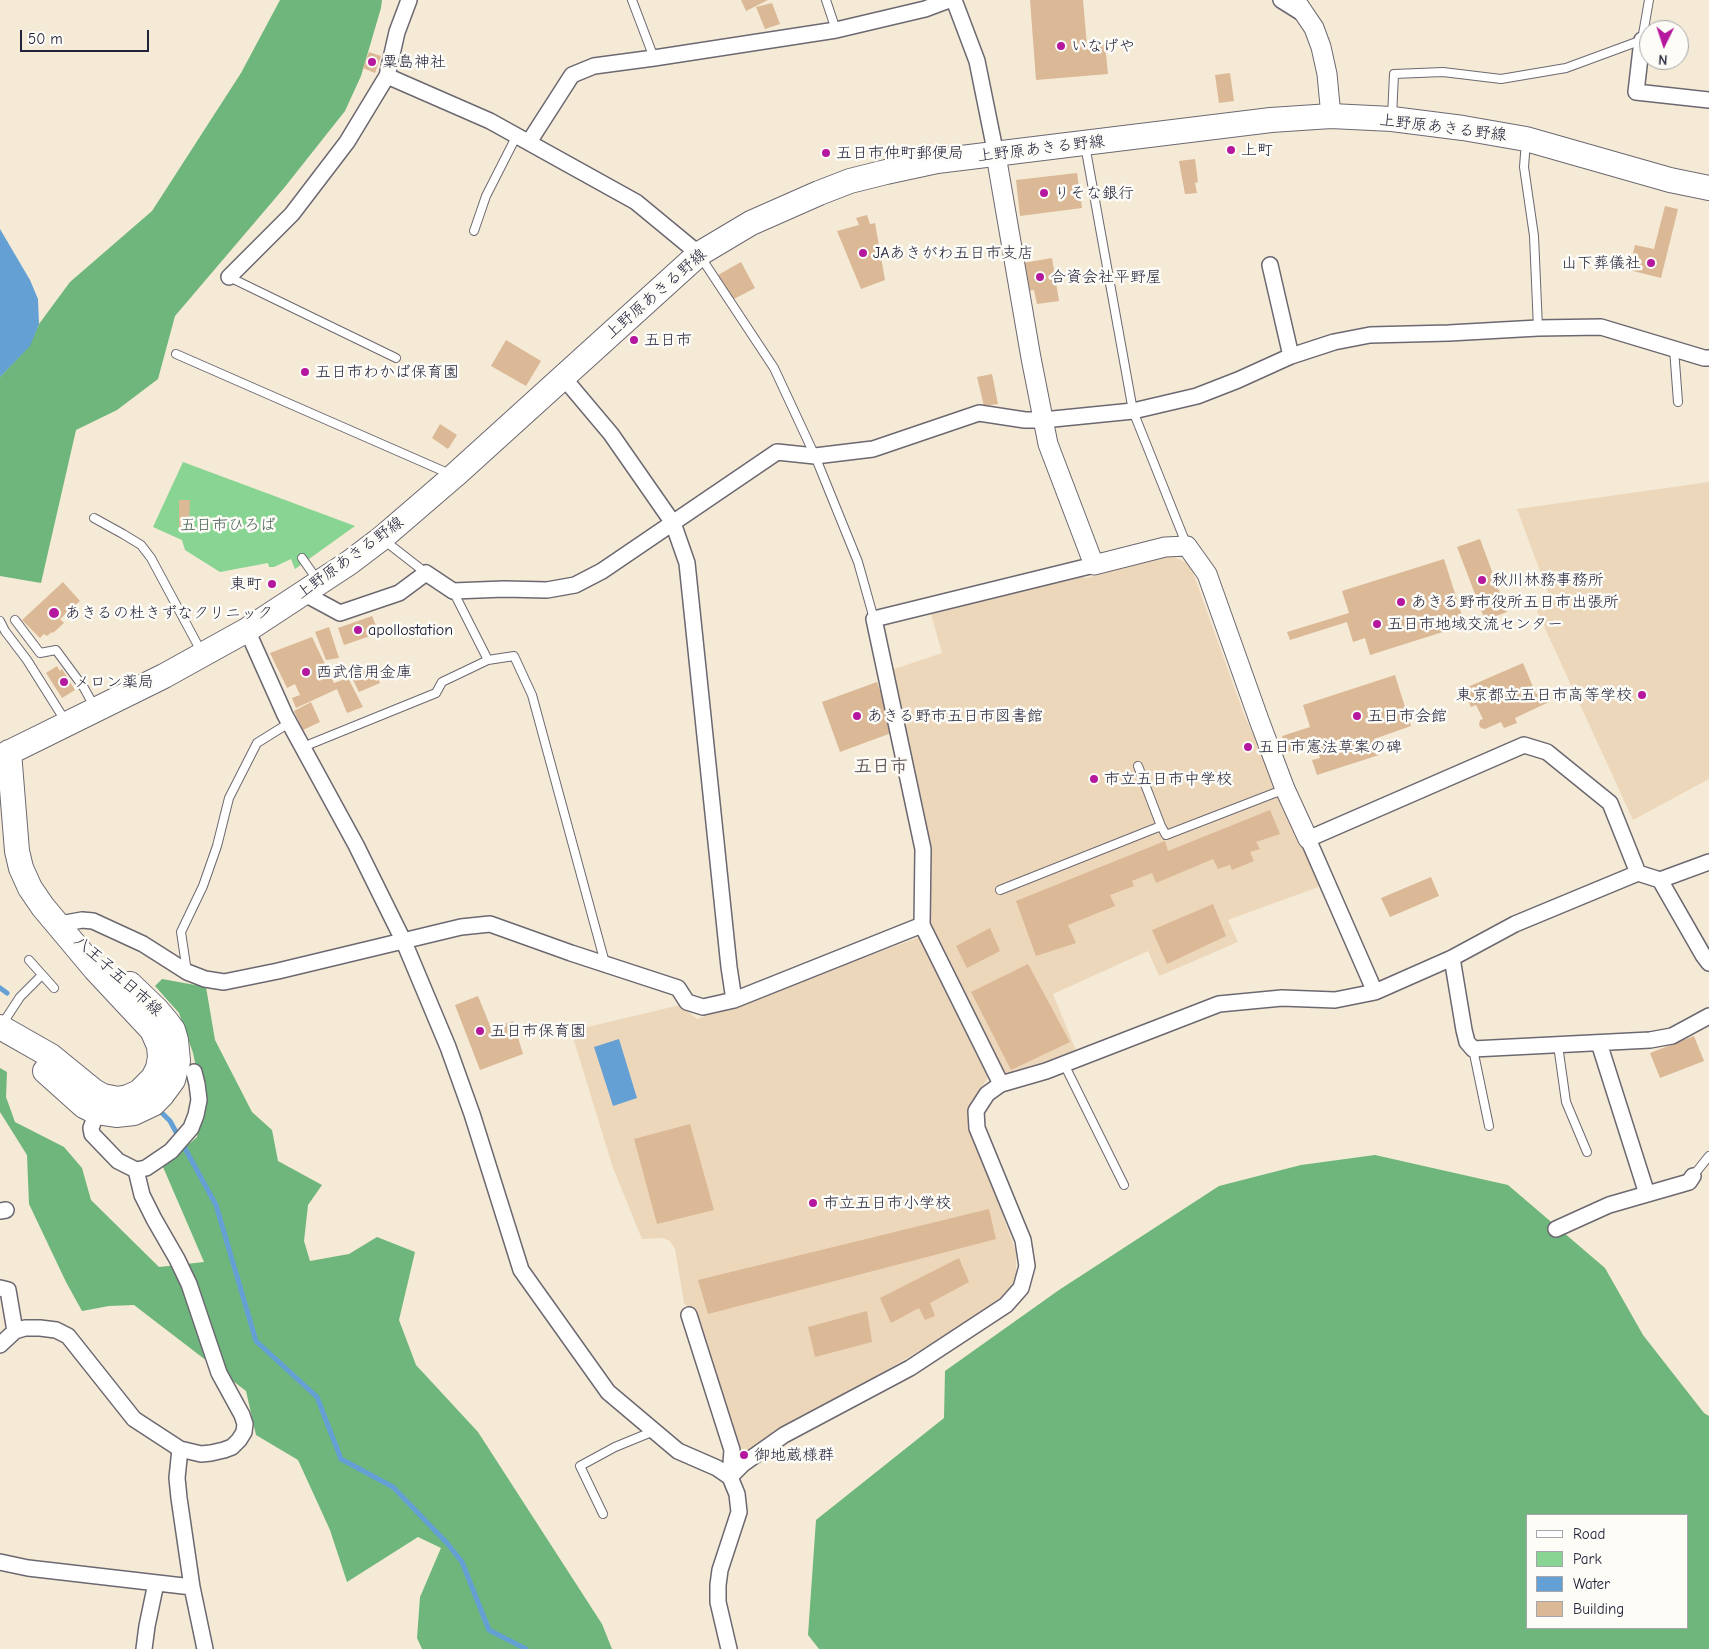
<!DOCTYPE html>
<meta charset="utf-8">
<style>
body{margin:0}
#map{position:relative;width:1709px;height:1649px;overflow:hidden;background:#f5ead5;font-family:"Comic Neue",sans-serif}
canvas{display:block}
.legend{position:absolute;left:1526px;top:1514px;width:162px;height:115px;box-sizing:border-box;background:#fdfcf7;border:1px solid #a5a5ac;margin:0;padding:6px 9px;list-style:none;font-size:15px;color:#22223b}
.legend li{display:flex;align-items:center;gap:10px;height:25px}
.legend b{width:25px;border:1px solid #a5a5ac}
.north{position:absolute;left:1639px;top:20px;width:50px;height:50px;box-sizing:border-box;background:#fdfcf7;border:1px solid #a5a5ac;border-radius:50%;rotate:184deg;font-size:14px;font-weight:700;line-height:20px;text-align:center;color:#22223b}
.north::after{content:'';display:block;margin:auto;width:18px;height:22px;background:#b5179e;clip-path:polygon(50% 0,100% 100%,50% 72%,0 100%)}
.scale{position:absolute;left:20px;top:30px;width:129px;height:22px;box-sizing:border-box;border:2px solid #22223b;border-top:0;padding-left:6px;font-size:15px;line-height:18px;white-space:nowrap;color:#22223b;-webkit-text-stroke:4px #fdfcf7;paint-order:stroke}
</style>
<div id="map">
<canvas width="1709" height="1649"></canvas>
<ul class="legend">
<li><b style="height:6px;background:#fff"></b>Road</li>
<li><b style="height:14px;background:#88d492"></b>Park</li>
<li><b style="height:14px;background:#65a0d5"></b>Water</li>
<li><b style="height:14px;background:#dbb896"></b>Building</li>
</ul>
<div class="north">N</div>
<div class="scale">50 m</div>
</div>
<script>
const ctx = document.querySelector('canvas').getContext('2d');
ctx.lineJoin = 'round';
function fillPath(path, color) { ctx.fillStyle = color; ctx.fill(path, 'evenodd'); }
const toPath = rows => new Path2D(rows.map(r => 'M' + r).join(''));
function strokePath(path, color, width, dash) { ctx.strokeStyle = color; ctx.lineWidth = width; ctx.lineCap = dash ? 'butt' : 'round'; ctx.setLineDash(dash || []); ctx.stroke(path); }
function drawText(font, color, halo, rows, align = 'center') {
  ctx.font = font + ' "Comic Neue","Klee One",sans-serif'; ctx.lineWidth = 5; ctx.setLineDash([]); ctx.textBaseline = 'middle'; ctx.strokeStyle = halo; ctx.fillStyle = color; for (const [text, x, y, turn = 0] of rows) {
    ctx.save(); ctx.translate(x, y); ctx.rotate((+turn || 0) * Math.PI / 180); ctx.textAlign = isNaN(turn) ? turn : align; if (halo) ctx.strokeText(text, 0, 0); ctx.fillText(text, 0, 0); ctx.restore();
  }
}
fillPath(toPath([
 [1709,482,1709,779,1633,820,1537,611,1550,598,1517,509],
 [1169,555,1190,564,1243,712,1321,886,1228,920,1238,942,1159,976,1148,951,1053,994,1077,1053,1005,1078,949,970,953,967,928,921,930,847,891,670,942,653,931,614,1078,576,1087,578],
 [920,937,989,1076,977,1094,969,1112,973,1133,1016,1252,1016,1278,1003,1301,752,1450,738,1449,692,1311,684,1303,675,1249,670,1241,663,1238,642,1239,613,1168,571,1031,680,1005,697,1019]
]), '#edd7bb');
fillPath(toPath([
 [183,462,355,526,295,569,291,559,274,567,269,567,268,563,220,572,185,550,182,540,153,527]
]), '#88d492');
fillPath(toPath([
 [280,0,382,0,381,8,361,76,345,111,284,188,175,316,158,379,117,410,76,430,41,583,0,576,0,377,29,346,39,324,70,282,152,211,241,73],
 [162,979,206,987,215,1040,252,1112,272,1130,278,1161,322,1185,308,1205,304,1241,310,1261,349,1254,377,1237,415,1252,399,1320,416,1365,478,1432,602,1624,612,1649,422,1649,417,1638,420,1597,441,1548,418,1537,347,1582,330,1530,298,1460,256,1435,246,1391,134,1305,109,1306,82,1311,66,1282,29,1204,27,1155,0,1112,0,1068,7,1072,6,1097,15,1122,64,1147,82,1168,91,1200,159,1267,204,1262,163,1167,197,1137,202,1096,193,1053,179,1013,155,986],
 [1375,1155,1508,1185,1605,1268,1643,1335,1704,1413,1709,1416,1709,1649,819,1649,808,1635,816,1520,944,1418,945,1371,1059,1290,1219,1186,1301,1165],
 [1528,1515,1688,1515,1688,1628,1528,1628]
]), '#6eb67c');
fillPath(toPath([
 [0,229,30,280,38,299,39,324,30,346,0,377],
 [619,1039,637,1098,613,1106,594,1047]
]), '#65a0d5');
strokePath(toPath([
 [0,988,7,993],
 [160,1111,170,1121,216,1205,256,1341,317,1397,341,1459,393,1487,447,1543,462,1562,489,1630,526,1649]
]), '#65a0d5', 5);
fillPath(toPath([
 [741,0,768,0,746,11],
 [1030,0,1083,0,1087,45,1105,44,1108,74,1036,80],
 [772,3,780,24,765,29,756,7],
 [369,52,381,56,375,73,363,68],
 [1230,73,1234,101,1219,103,1215,75],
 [1195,159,1198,182,1195,183,1197,193,1185,194,1179,161],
 [1077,173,1082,208,1020,216,1016,180],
 [1665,206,1678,209,1661,278,1629,270,1635,245,1654,249],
 [867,215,870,224,875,223,885,280,861,289,837,231,859,225,856,218],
 [1052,258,1059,301,1037,304,1034,290,1028,291,1023,263],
 [741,262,755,288,732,300,718,275],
 [506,340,541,361,526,386,491,366],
 [992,374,998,404,984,406,977,377],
 [440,424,457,435,448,449,432,438],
 [179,500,190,500,189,527,179,527],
 [1480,539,1507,612,1485,620,1457,547],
 [1444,559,1465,625,1370,655,1365,638,1353,642,1347,622,1290,640,1287,632,1349,613,1342,591],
 [63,582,80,601,60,619,64,623,53,633,52,632,47,636,44,634,40,638,22,620],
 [372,616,379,633,344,645,338,628],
 [329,627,339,658,326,660,315,632],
 [312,637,334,683,348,678,363,707,347,713,337,689,296,708,292,698,300,695,295,684,287,688,270,653],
 [1523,663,1536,694,1544,691,1549,702,1515,718,1517,723,1504,728,1501,722,1485,729,1481,728,1479,725,1480,720,1483,719,1476,705,1471,707,1463,689],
 [372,665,380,683,359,692,350,674],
 [57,666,60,671,62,669,75,690,62,698,46,673],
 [1395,675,1411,726,1374,739,1379,755,1317,775,1312,760,1320,758,1315,743,1288,752,1282,736,1310,727,1303,705],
 [877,682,894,732,840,752,822,702],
 [311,702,320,722,303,730,294,711],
 [1270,810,1280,834,1256,842,1260,849,1250,852,1254,861,1232,870,1230,865,1218,869,1213,859,1156,883,1152,873,1132,881,1134,886,1110,895,1115,906,1068,925,1076,943,1036,956,1016,901,1165,841,1168,851],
 [1431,877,1439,896,1390,917,1381,898],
 [1213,904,1226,936,1167,964,1152,930],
 [990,928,1000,951,967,968,956,946],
 [1028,964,1070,1042,1011,1070,971,992],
 [478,996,491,1028,513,1021,523,1054,480,1070,455,1005],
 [1694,1036,1704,1061,1660,1078,1650,1053],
 [690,1124,714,1210,657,1224,634,1139],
 [989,1209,996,1239,708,1314,698,1280],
 [959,1258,969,1282,930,1303,935,1316,925,1320,919,1308,891,1323,880,1298],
 [867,1311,872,1342,815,1357,808,1327]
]), '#dbb896');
const service = toPath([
 [632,0,654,58],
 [826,0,836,30],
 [1392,117,1394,74,1443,72,1501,79,1566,68,1642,40,1649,0],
 [1526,141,1524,167,1534,236,1538,328],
 [1085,145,1133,411,1187,546],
 [474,231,486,196,516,137],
 [700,256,774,368,815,456,858,562,874,619],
 [229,277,396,358],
 [1674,349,1678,402],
 [176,354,450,474],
 [94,518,123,534,141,545,151,558,202,653],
 [385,541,426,573],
 [302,558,318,581],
 [453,591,488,660,514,656,532,695,605,963],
 [15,620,40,653,56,650,84,688,94,706],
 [0,621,5,631,27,660,66,722],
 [303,747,436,693,442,682,488,660],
 [1138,766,1161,826],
 [1000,890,1161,826,1166,835,1285,789],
 [29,960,54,988],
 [187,972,181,932,203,886,217,846,229,798,257,743,289,723],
 [1,1026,20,997,42,975],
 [1558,1045,1566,1102,1587,1152],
 [1473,1049,1489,1126],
 [1064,1064,1124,1185],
 [1693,1176,1709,1156],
 [603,1514,580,1466,615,1447,654,1431]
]);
const minor = toPath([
 [954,0,977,61,996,155],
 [1281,0,1305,15],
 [1642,40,1636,92,1709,100],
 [387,76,490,121,636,202,699,254],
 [529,142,572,75,594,66,654,58,836,30,925,9,949,0],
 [1270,265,1291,356],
 [229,277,292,214,347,142,387,76,397,32,409,0],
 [563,377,611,434,673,523,687,563,729,967,734,1000],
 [303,593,340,613,399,593,426,573,453,591,504,589,547,590,575,585,602,571,777,452,815,456,873,449,979,413,1025,420,1043,420,1133,411,1197,396,1238,380,1291,356,1334,342,1370,335,1449,333,1538,328,1601,327,1704,358,1709,358],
 [247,630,285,715,356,845,404,942,448,1047,472,1114,521,1270,608,1392,678,1451,717,1468,730,1477,737,1494,739,1512,720,1570,718,1585,718,1602,729,1649],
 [1660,880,1709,862],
 [60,924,82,920,93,921,143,944,187,972,205,979,224,982,278,971,461,927,490,924,571,953,678,988,687,1002,703,1007,734,1000,922,925],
 [1452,958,1464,1030,1467,1042,1473,1049,1650,1040,1672,1036,1709,1016],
 [1375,992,1308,839,1524,745,1547,752,1610,803,1638,873,1660,880,1703,955,1709,963],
 [1599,1043,1647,1194],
 [1001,1084,922,925,923,849,874,619,1094,565],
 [136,1170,146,1168,171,1151,191,1128,196,1115,199,1100,197,1084,194,1072],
 [0,1211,6,1210],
 [1556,1229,1609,1205,1689,1182,1693,1176],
 [0,1288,8,1290,15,1331],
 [689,1315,732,1450,730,1477],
 [0,1345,15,1331,25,1328,40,1328,56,1330,68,1336,134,1419,180,1449,201,1454,211,1453,224,1450,232,1447,239,1440,244,1432,245,1424,242,1415,219,1373,189,1284,177,1259,154,1219,142,1195,136,1170,118,1161,92,1134,91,1128,100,1104],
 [180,1449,177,1478,179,1498,192,1587,205,1649],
 [730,1477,743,1464,784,1435,910,1368,1006,1305,1021,1288,1027,1266,1023,1240,977,1128,976,1111,987,1094,1001,1084,1046,1071,1219,1004,1282,998,1335,1000,1375,992,1452,958,1515,924,1638,873],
 [0,1562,28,1568,192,1587],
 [144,1649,147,1626,156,1583]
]);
const tertiary = toPath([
 [1295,0,1314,28,1321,47,1327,74,1331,116],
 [996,155,1031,358,1048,444,1094,565,1165,547,1187,546,1207,574,1259,720,1285,789,1308,839]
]);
const primary = toPath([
 [0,757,164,676,247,630,349,563,382,538,454,476,699,254,751,223,819,193,850,181,886,172,937,161,1271,120,1331,116,1392,119,1463,128,1526,139,1670,180,1709,188],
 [0,1027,51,1056,94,1091,103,1096,118,1099,128,1097,139,1092,153,1078,158,1068,160,1057,159,1046,152,1030,95,969,43,907,30,888,21,868,17,851,9,752],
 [45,1071,84,1106,96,1112,116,1115,134,1113,153,1104,162,1095,173,1080,178,1061,176,1040,173,1030,167,1022,157,1010,130,984]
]);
strokePath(service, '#6c6871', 10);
strokePath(minor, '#6c6871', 18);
strokePath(tertiary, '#6c6871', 21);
strokePath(primary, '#6c6871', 26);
strokePath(service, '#fff', 8);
strokePath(minor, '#fff', 15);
strokePath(tertiary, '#fff', 19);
strokePath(primary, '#fff', 24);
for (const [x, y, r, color] of [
 [1061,46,5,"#b5179e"],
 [372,62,5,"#b5179e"],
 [1231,150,5,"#b5179e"],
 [826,153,5,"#b5179e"],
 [1044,193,5,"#b5179e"],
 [863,253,5,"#b5179e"],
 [1651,263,5,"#b5179e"],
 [1040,277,5,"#b5179e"],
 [634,340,5,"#b5179e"],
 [305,372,5,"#b5179e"],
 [1482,580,5,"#b5179e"],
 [272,584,5,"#b5179e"],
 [1401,602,5,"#b5179e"],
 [54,613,6,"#b5179e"],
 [1377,624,5,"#b5179e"],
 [358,630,5,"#b5179e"],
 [306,672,5,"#b5179e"],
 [64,682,5,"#b5179e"],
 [1642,695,5,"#b5179e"],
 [857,716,5,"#b5179e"],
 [1357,716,5,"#b5179e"],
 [1248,747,5,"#b5179e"],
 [1094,779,5,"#b5179e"],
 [480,1031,5,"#b5179e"],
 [813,1203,5,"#b5179e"],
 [744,1455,5,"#b5179e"]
]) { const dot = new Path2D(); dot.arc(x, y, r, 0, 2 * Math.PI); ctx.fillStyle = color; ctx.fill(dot); strokePath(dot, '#fdfcf7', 2); }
drawText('16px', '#22223b', '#fdfcf7', [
 ["いなげや",1071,46],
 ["粟島神社",382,62],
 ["上町",1241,150],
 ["五日市仲町郵便局",836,153],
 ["りそな銀行",1054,193],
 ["JAあきがわ五日市支店",873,253],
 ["山下葬儀社",1641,263,"right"],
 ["合資会社平野屋",1050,277],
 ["五日市",644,340],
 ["五日市わかば保育園",315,372],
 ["秋川林務事務所",1492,580],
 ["東町",262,584,"right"],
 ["あきる野市役所五日市出張所",1411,602],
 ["あきるの杜きずなクリニック",65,613],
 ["五日市地域交流センター",1387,624],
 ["apollostation",368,630],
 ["西武信用金庫",316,672],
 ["メロン薬局",74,682],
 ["東京都立五日市高等学校",1632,695,"right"],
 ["あきる野市五日市図書館",867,716],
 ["五日市会館",1367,716],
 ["五日市憲法草案の碑",1258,747],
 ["市立五日市中学校",1104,779],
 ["五日市保育園",490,1031],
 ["市立五日市小学校",823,1203],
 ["御地蔵様群",754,1455]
], 'left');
drawText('16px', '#22223b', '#fdfcf7', [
 ["上野原あきる野線",1443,128,7],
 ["上野原あきる野線",1041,149,-7],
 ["上野原あきる野線",656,294,-41],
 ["上野原あきる野線",350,558,-36],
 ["八王子五日市線",118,976,42]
]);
drawText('16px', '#466059', '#fdfcf7', [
 ["五日市ひろば",228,525]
]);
drawText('bold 18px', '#63565b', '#fdfcf7', [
 ["五日市",881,767]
]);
</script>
